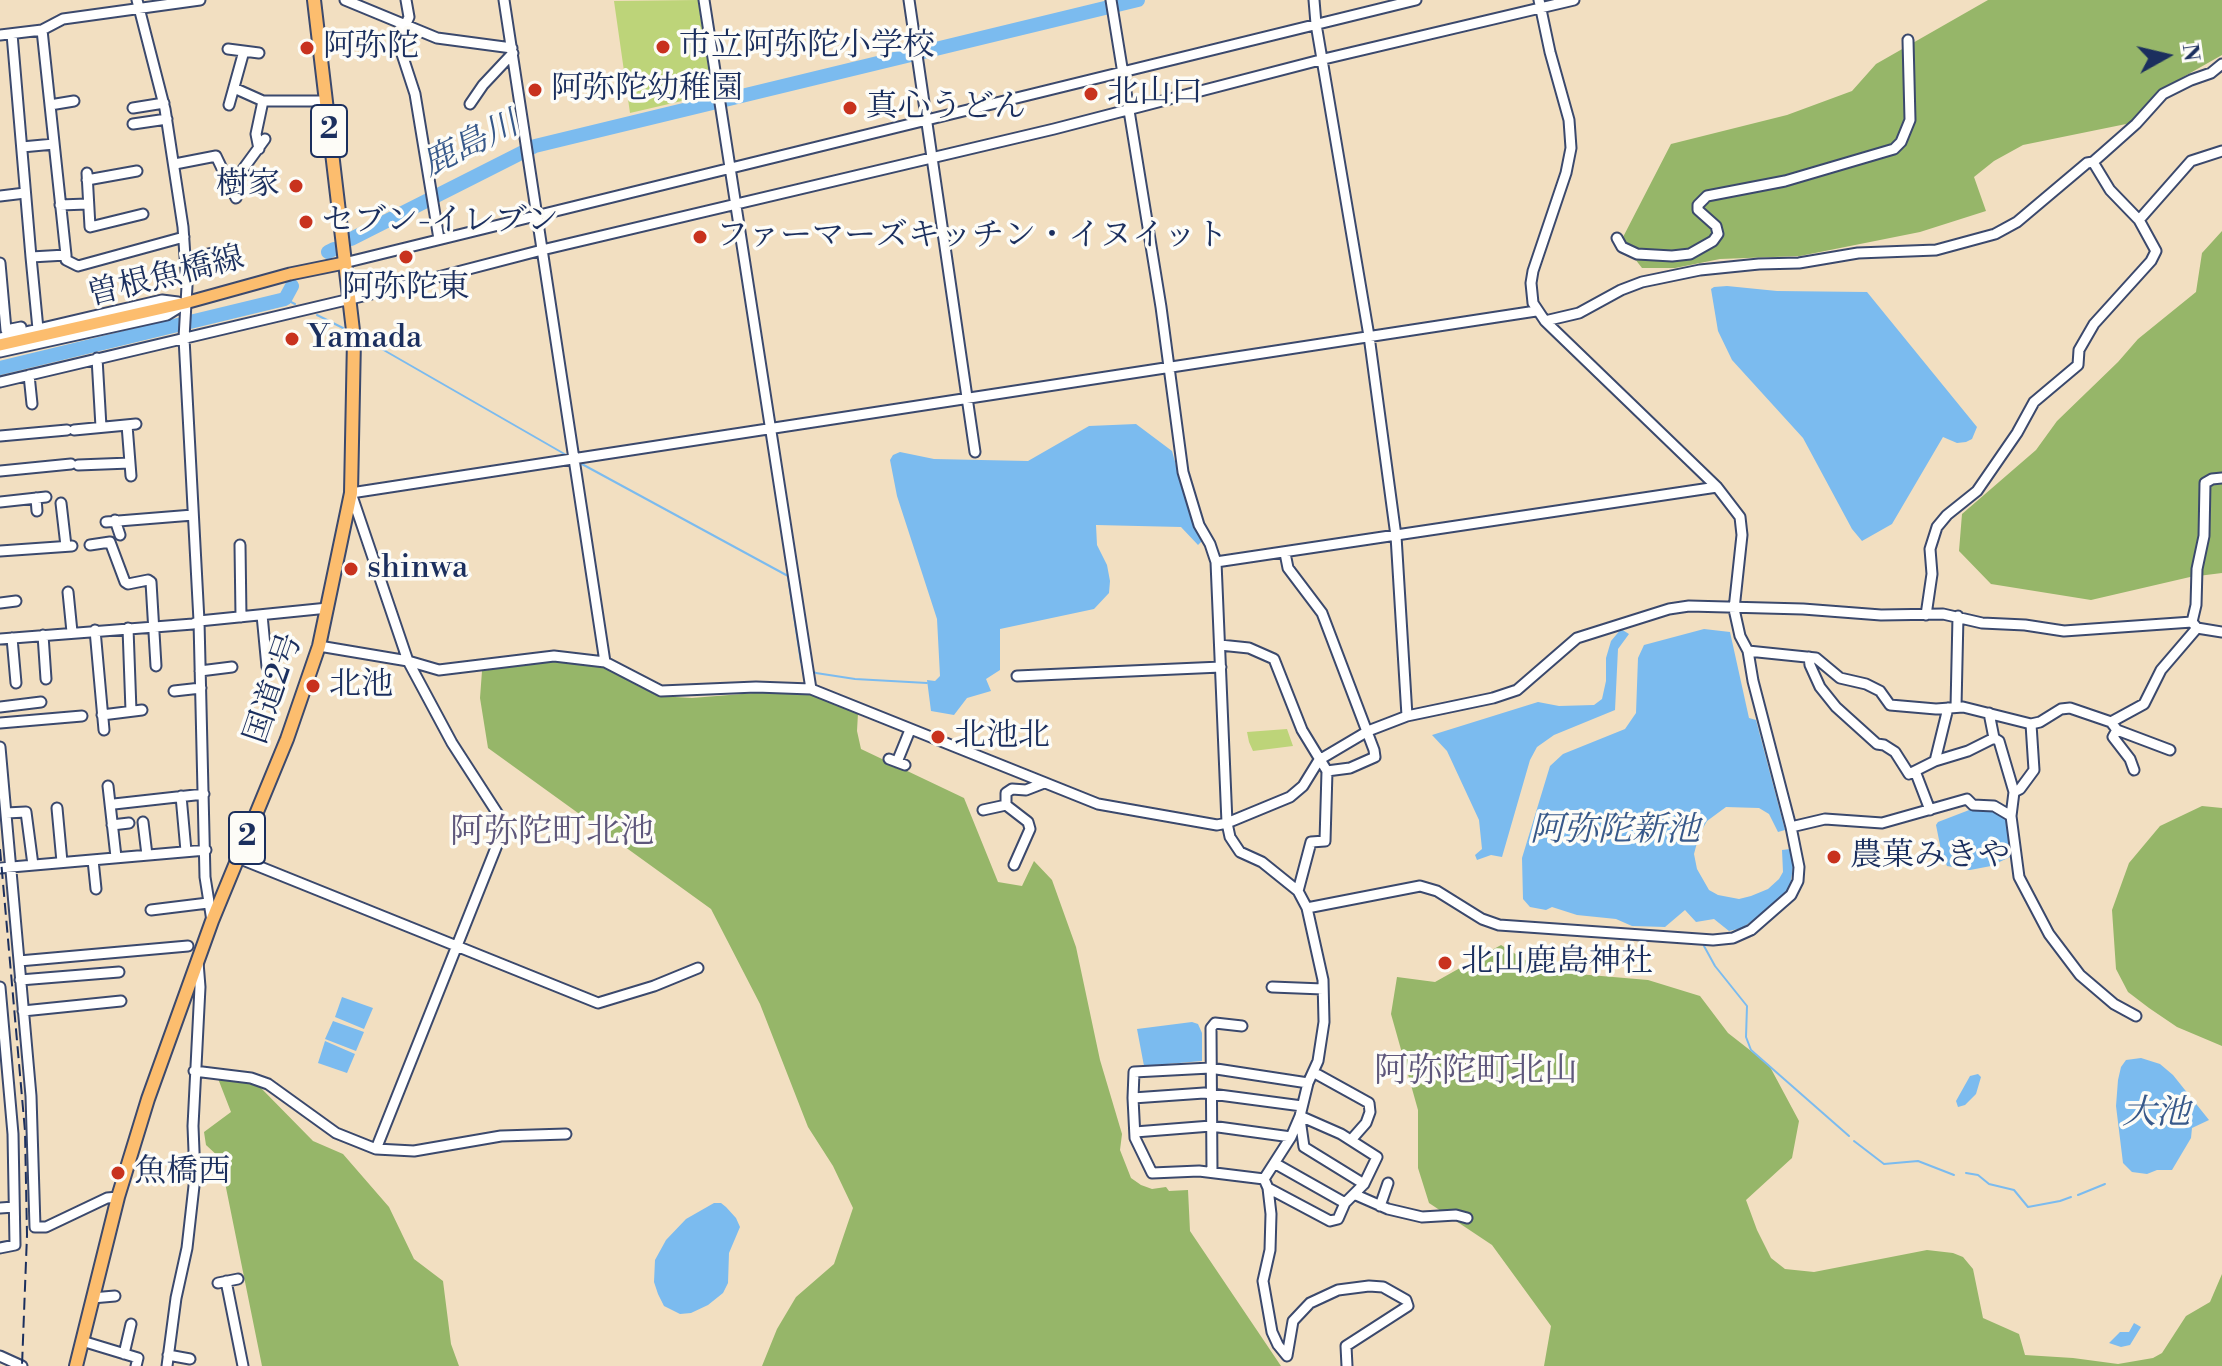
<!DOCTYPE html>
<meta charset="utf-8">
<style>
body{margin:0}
#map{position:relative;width:2222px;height:1366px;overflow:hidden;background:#f2dfc1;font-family:"Libre Bodoni",serif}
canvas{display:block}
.north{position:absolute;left:2126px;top:16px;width:80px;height:80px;-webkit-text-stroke:6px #fdfcf7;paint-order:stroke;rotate:82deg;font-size:22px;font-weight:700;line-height:32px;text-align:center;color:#1b2f5e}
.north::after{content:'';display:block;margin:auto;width:28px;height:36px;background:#1b2f5e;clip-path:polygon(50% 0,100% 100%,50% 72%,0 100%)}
</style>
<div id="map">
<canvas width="2222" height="1366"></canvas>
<div class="north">N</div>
</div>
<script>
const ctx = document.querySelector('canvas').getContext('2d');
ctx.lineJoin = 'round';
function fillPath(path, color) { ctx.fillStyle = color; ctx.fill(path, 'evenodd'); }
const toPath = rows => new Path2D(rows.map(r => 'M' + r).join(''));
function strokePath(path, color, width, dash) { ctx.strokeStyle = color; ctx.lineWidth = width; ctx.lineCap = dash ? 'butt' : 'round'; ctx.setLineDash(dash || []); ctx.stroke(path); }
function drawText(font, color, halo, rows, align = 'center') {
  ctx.font = font + ' "Libre Bodoni","Noto Serif JP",serif'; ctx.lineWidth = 7; ctx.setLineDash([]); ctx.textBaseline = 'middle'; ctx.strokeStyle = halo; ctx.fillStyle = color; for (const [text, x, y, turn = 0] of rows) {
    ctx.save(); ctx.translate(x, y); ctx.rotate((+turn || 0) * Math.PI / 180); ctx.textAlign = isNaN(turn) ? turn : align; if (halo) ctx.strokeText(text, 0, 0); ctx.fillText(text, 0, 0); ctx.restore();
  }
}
fillPath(toPath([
 [698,0,712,94,630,113,614,1],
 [1287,729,1293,746,1253,751,1249,742,1247,732]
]), '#bdd479');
fillPath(toPath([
 [1988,0,2222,0,2222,55,2169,85,2131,123,2023,145,1994,161,1974,177,1986,211,1920,232,1800,256,1720,259,1675,268,1642,268,1621,241,1671,144,1787,115,1852,91,1876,64],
 [2222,231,2222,573,2190,577,2091,600,1991,584,1959,551,1962,514,2036,450,2057,421,2118,362,2138,339,2196,292,2202,253],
 [551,660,602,666,658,696,692,698,779,691,813,694,858,713,857,731,861,749,964,798,998,882,1022,886,1034,861,1052,880,1076,947,1100,1060,1122,1134,1120,1150,1131,1178,1141,1185,1152,1189,1166,1187,1169,1191,1188,1190,1190,1231,1281,1366,762,1366,777,1329,796,1297,834,1264,853,1208,833,1166,808,1127,760,1004,711,909,488,748,480,698,482,671],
 [2202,806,2222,808,2222,1046,2177,1027,2149,1008,2128,992,2116,969,2112,910,2129,863,2160,826],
 [1501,945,1543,971,1648,980,1700,996,1728,1033,1769,1065,1799,1121,1792,1158,1746,1200,1757,1230,1771,1258,1785,1269,1814,1272,1927,1250,1953,1253,1963,1257,1973,1269,1983,1318,2019,1334,2025,1355,2073,1358,2118,1364,2153,1358,2162,1353,2186,1316,2210,1302,2222,1274,2222,1366,1544,1366,1551,1326,1492,1245,1429,1203,1418,1168,1418,1110,1391,1014,1397,977,1435,982],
 [217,1076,258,1085,313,1141,343,1154,389,1207,414,1259,443,1281,451,1344,459,1366,262,1366,220,1158,206,1145,204,1132,231,1112]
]), '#96b669');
fillPath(toPath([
 [1727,286,1777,291,1867,292,1977,427,1972,439,1966,442,1957,443,1943,437,1892,524,1862,541,1852,529,1803,438,1732,360,1718,331,1711,289,1714,287],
 [1136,424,1172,451,1192,522,1202,541,1198,545,1181,527,1096,525,1097,545,1107,565,1110,581,1109,593,1094,609,1000,629,1000,670,986,679,991,691,967,698,954,715,931,711,927,680,935,681,940,676,937,619,897,496,890,460,893,455,900,452,934,459,1028,461,1089,426],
 [1621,629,1629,634,1618,649,1615,710,1554,735,1537,747,1530,760,1502,857,1491,855,1477,860,1475,855,1482,849,1479,820,1447,751,1432,735,1538,702,1559,706,1594,705,1602,699,1606,681,1606,658,1611,641],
 [1704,629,1730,632,1749,718,1756,720,1785,830,1778,832,1769,814,1759,808,1726,807,1707,821,1699,835,1694,854,1697,869,1709,890,1718,895,1739,899,1751,896,1768,889,1779,879,1783,872,1782,850,1790,849,1793,867,1790,887,1766,911,1742,928,1729,931,1714,919,1696,922,1685,910,1665,927,1632,926,1616,919,1577,915,1552,907,1546,910,1530,907,1523,899,1522,858,1550,766,1563,754,1625,729,1636,713,1638,658,1644,645],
 [1977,807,2000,812,2006,816,2012,856,1991,866,1970,870,1947,866,1941,850,1936,825,1938,822],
 [342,997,373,1008,364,1029,335,1017],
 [333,1021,364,1032,356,1051,325,1039],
 [1192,1022,1198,1024,1202,1033,1202,1061,1144,1066,1137,1029],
 [325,1041,355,1054,347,1073,318,1063],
 [2141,1058,2160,1064,2173,1075,2209,1120,2192,1128,2191,1138,2172,1170,2157,1170,2147,1174,2132,1172,2123,1163,2116,1106,2118,1080,2121,1067,2126,1060],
 [1978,1074,1981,1077,1976,1094,1965,1105,1958,1107,1956,1101,1970,1076],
 [714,1203,721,1203,726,1207,736,1218,740,1227,729,1253,728,1283,723,1293,708,1305,691,1313,680,1314,664,1306,658,1294,654,1282,655,1260,666,1240,686,1219],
 [2134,1323,2141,1327,2130,1345,2121,1347,2109,1343,2120,1332,2129,1332]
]), '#7bbbef');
strokePath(toPath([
 [285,299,295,304],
 [317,315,343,328],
 [361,337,568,456],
 [580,463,788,576,801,662,803,663],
 [811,670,816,673,855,679,927,683],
 [1704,946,1715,966,1747,1006,1746,1037,1751,1050,1849,1136],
 [1854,1141,1884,1164,1918,1161,1954,1175],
 [1966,1173,1978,1175,1989,1184,2014,1190,2028,1207,2060,1201,2071,1197],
 [2078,1195,2105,1184]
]), '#7bbbef', 2);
strokePath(toPath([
 [351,239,535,146,1138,0],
 [328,252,334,249],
 [0,368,285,299,292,286]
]), '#7bbbef', 14);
const minor = toPath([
 [137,0,165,109,183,227,187,286,184,338,199,621,205,877,212,921],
 [345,0,437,38,512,48],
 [406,0,409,17,398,42,415,94,439,239],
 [504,0,605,662],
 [704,0,811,689],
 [909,0,975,452],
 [1111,0,1161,307,1183,472,1199,525,1210,544,1216,562,1227,823,1230,837,1240,852,1262,862,1298,891,1307,908,1323,980,1324,1022,1318,1061,1308,1083,1300,1116,1291,1137,1264,1179,1268,1188,1271,1214,1270,1250,1263,1281,1272,1332,1278,1345,1287,1356,1293,1321,1310,1303,1338,1290,1369,1286,1383,1287,1406,1300,1408,1306,1346,1346,1347,1366],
 [1314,0,1316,24,1369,336,1396,536,1407,716],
 [12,34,31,257],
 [0,35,42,30,63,19,200,0],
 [228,49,259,53],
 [234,88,263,101,326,101],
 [470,104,483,85,513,53],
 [50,105,74,101],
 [229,105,244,51],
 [133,108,164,103],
 [133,124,167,119],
 [22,147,54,144],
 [259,149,256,134,263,101],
 [175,164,216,156,236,198],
 [87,173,90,227,143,214],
 [87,180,137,171],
 [230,187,265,139],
 [0,196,25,193],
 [60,205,87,204],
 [2139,220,2191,161,2222,151],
 [1617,238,1622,247,1637,254,1672,256,1690,254,1713,241,1718,234,1716,226,1698,210,1698,205,1707,196,1785,181,1894,149,1901,142,1910,120,1908,40],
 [66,255,66,260,78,266,184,237],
 [185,259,222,251],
 [0,263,6,330,21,327],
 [344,263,1416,0],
 [1545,321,1579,313,1621,290,1642,282,1700,270,1759,264,1799,263,1858,253,1936,250,1995,234,2017,222,2087,163,2093,162,2101,155,2136,124,2163,94,2191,80,2211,73,2222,64],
 [38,329,31,257,66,255,42,30],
 [0,338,162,300,178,302],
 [0,352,167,315,183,305],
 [97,358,101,427],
 [29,375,32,404],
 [0,382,384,291,542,250,1054,129,1324,59,1574,0],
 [0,436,67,430],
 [78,465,130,463],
 [0,471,71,464],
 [131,476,127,425,74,430,136,424],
 [36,498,37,511],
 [0,502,46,497],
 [61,503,66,546],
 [115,520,120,535],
 [106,522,193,515],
 [90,545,110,542,125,582,128,584,148,580,151,582,156,666],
 [240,545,241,617],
 [0,551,72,546],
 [1285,553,1288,568,1322,613,1374,750,1375,757,1350,768,1327,771],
 [1216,562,1717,487],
 [68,592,72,632],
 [0,603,16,601],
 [262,615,267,667],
 [1926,615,1932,574,1930,549,1937,527,1947,515,1977,491,2017,433,2034,402,2078,365,2079,350,2094,324,2151,261,2156,251,2139,220,2110,190,2093,162],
 [128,628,131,711],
 [2197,628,2222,632],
 [95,630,104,730],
 [43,635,46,679],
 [12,638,16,683],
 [0,639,193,624,199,621,328,608],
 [1220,645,1249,648,1274,659,1302,730,1327,771,1325,841,1311,842,1298,891],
 [319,646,408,661,439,670,554,656,605,662,661,691,756,687,811,689,1098,804,1217,825,1227,823,1290,797,1303,786,1319,760,1368,731,1407,716,1493,698,1517,690,1577,638,1669,609,1689,606,1803,609,1881,615,1943,614,1982,623,2025,625,2064,631,2192,622],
 [1748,651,1816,658,1840,678,1866,684,1880,691,1890,705,1936,709,1963,707,2031,724,2040,722,2061,709,2070,708,2111,722,2117,730,2170,750],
 [1809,657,1810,665,1820,687,1836,707,1877,744,1884,745,1895,752,1909,774,1935,761,1968,751,1994,738,1999,741,2014,792,2011,816,2019,877,2049,934,2080,975,2114,1004,2136,1016],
 [200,671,232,667],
 [1017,676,1221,667],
 [174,691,201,688],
 [0,707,41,702],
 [1956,707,1958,616],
 [1989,713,1994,738],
 [102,715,142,710],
 [2111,722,2144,704,2161,670,2197,628,2192,622,2196,605,2197,569,2204,536,2205,483,2212,479,2222,478],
 [0,723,82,716],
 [2117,730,2113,737,2130,759,2134,770],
 [0,747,31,1096,35,1227,46,1227,107,1198,118,1197],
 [889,759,905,765],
 [1935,761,1948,708],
 [897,762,910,730],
 [1915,771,1930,810],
 [108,786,116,857],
 [2014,792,2020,789,2034,770,2031,724],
 [181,796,186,851],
 [114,804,204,794],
 [57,808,62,862],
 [983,810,1006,805],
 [6,813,26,812,33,865],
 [143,822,147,855],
 [112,825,129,823],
 [1791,827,1825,819,1882,823,1967,799,1973,805,1994,806,2011,816],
 [238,858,598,1003,654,986,698,968],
 [93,860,96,889],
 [1014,865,1030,829,1028,822,1006,805,1006,793,1012,789,1026,790,1044,783],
 [0,868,206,850],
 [1307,908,1420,886,1437,891,1482,919,1499,925,1713,940,1733,938,1751,930,1791,895,1798,881,1799,867,1791,827,1753,681,1748,651,1740,636,1734,609,1742,535,1740,517,1717,487,1545,321,1533,303,1531,283,1533,271,1566,173,1571,148,1569,120,1550,52,1539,0],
 [151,910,208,903],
 [19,961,188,946],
 [20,980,119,972],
 [0,987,13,1134,15,1245,0,1248],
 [1272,987,1323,989],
 [23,1011,121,1001],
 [194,1071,251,1078,268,1084,336,1133,376,1149,414,1151,501,1136,566,1134],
 [1313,1072,1369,1103,1370,1112,1366,1123,1351,1140],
 [1133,1098,1204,1093,1302,1106],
 [1300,1119,1304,1147,1364,1184],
 [1135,1132,1211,1126,1291,1137],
 [376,1149,505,825,452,743,408,661,351,493,1536,311],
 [1276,1164,1345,1203,1364,1184,1377,1157,1341,1134,1300,1116],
 [1212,1172,1211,1028,1215,1023,1242,1026],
 [1264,1179,1199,1171,1152,1173,1135,1138,1133,1098,1134,1072,1210,1068,1308,1083],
 [1268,1188,1330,1221,1338,1219,1345,1203],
 [1356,1195,1388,1209,1422,1217,1456,1215,1467,1218],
 [1380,1206,1388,1183],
 [0,1208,14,1207],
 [226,1281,243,1366],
 [218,1283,238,1279],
 [92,1298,115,1296],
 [82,1341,138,1358,136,1366],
 [124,1354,131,1324],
 [168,1355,190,1359],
 [0,1356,22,1366],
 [167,1366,176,1298,187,1248,195,1177,193,1126,200,987,198,962]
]);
const major = toPath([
 [0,345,185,303,290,274,344,263]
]);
const highway = toPath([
 [76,1366,118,1197,148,1099,212,921,287,739,319,646,351,493,354,339,314,0]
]);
strokePath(minor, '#3b496d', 13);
strokePath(major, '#3b496d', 15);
strokePath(highway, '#3b496d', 16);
strokePath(minor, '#fff', 9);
strokePath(major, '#fcbd6e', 11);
strokePath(highway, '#fcbd6e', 12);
strokePath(toPath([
 [0,849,25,1131,27,1235,22,1366]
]), '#1b2f5e', 2, [12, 6]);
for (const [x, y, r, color] of [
 [663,47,8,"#c8321e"],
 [307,48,8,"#c8321e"],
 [535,90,8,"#c8321e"],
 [1091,94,8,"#c8321e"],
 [850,108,8,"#c8321e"],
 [296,186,8,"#c8321e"],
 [306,222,8,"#c8321e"],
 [700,237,8,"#c8321e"],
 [406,257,8,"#c8321e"],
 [292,339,8,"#c8321e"],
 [351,569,8,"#c8321e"],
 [313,686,8,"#c8321e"],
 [938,737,8,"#c8321e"],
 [1834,857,8,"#c8321e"],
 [1445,963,8,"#c8321e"],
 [118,1173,8,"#c8321e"]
]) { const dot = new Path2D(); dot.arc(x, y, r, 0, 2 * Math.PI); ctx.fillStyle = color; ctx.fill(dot); strokePath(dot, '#fdfcf7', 3); }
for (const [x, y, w] of [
 [329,131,36],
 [247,838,36]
]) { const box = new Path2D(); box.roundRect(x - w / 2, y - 26, w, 52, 6); ctx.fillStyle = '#fdfcf7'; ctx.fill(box); strokePath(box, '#1b2f5e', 2); }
drawText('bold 30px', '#1b2f5e', null, [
 ["2",329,131],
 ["2",247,838]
]);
drawText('32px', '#1b2f5e', '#fdfcf7', [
 ["市立阿弥陀小学校",679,47],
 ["阿弥陀",323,48],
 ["阿弥陀幼稚園",551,90],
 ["北山口",1107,94],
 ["真心うどん",866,108],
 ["樹家",280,186,"right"],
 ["セブン-イレブン",322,222],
 ["ファーマーズキッチン・イヌイット",716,237],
 ["阿弥陀東",406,289,"center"],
 ["Yamada",308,339],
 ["shinwa",367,569],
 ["北池",329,686],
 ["北池北",954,737],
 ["農菓みきや",1850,857],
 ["北山鹿島神社",1461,963],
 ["魚橋西",134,1173]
], 'left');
drawText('32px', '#1b2f5e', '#fdfcf7', [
 ["曽根魚橋線",166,278,-14],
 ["国道2号",275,689,-71]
]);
drawText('italic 34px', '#38598a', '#fdfcf7', [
 ["鹿島川",471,146,-26],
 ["阿弥陀新池",1615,832],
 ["大池",2156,1115]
]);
drawText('34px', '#5e577b', '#fdfcf7', [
 ["阿弥陀町北池",552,834],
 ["阿弥陀町北山",1476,1073]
]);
</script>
